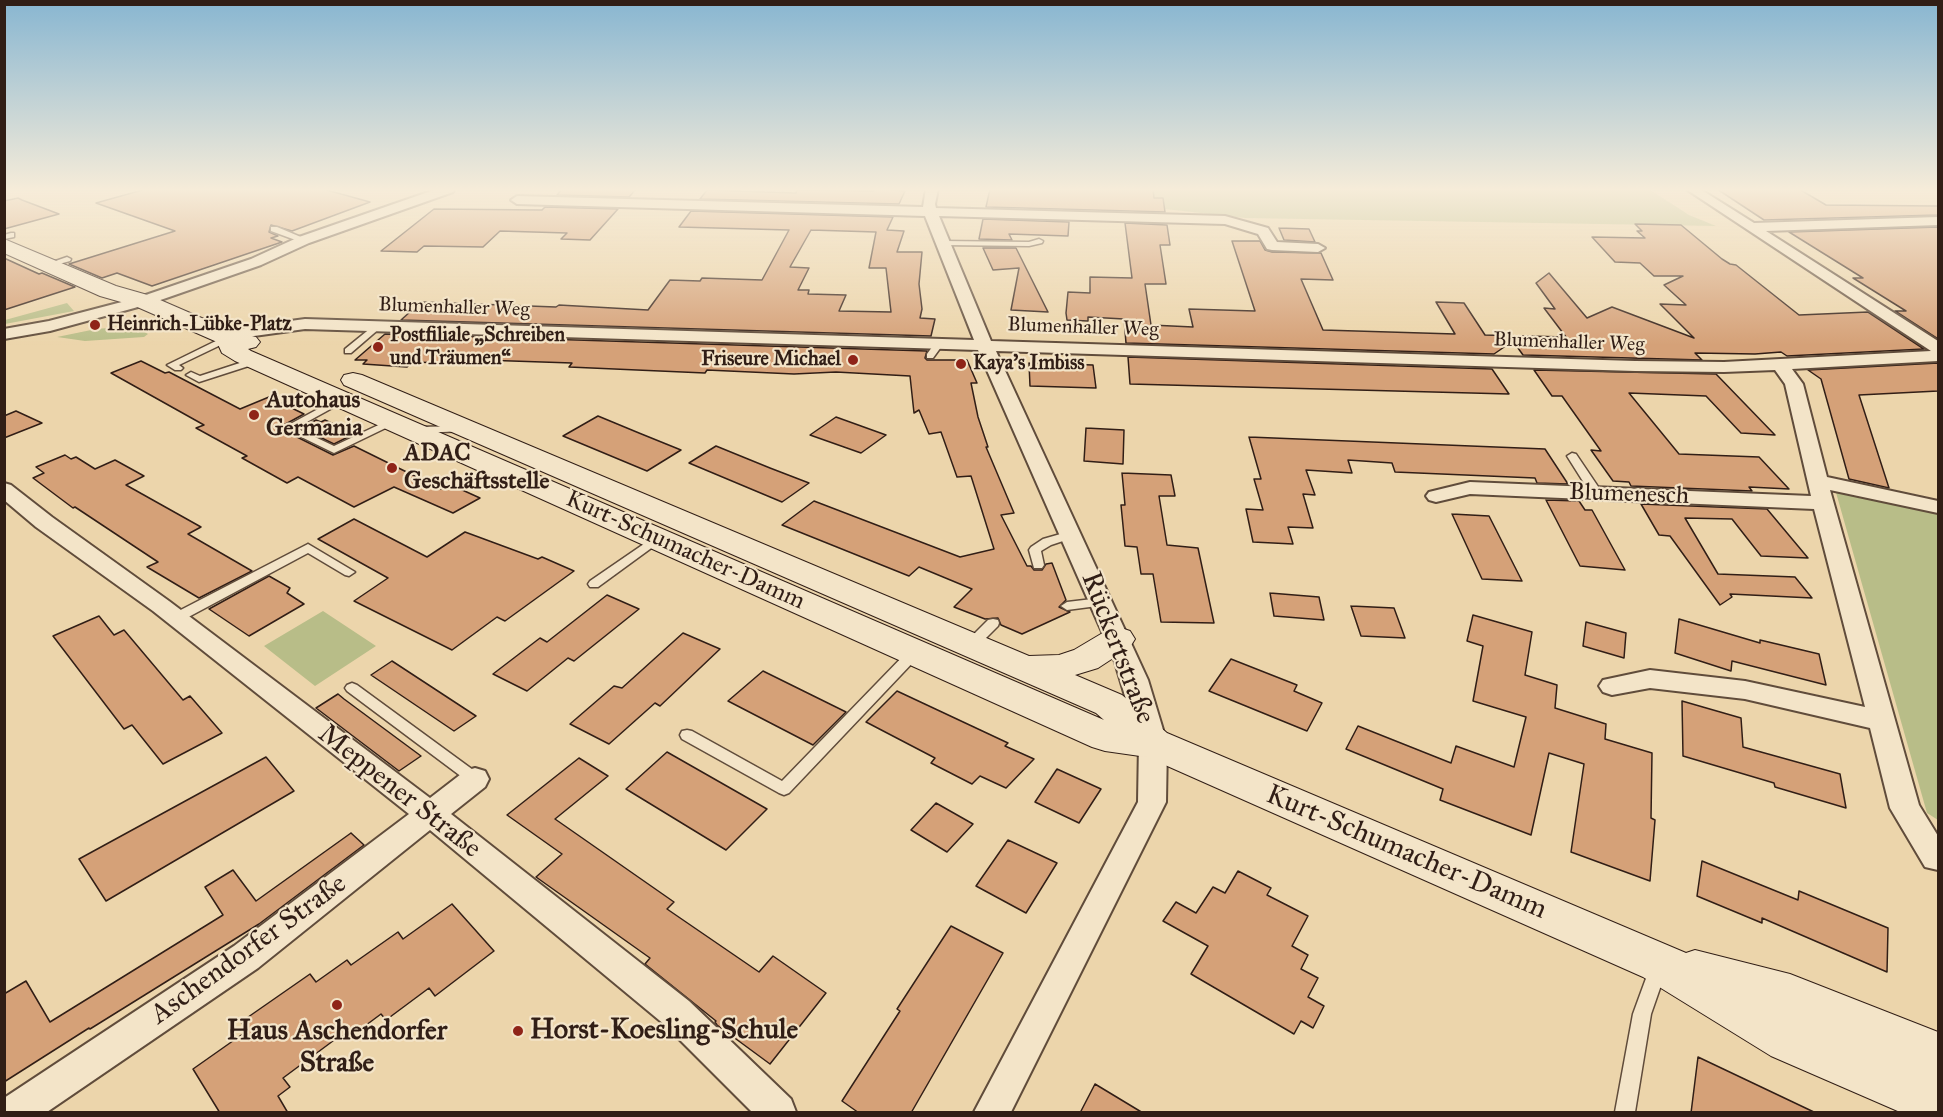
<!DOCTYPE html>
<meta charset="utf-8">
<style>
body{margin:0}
#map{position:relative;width:1943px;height:1117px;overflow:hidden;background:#ecd5ab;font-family:"IM FELL Great Primer",serif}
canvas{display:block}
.frame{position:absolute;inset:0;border:6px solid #311e16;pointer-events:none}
</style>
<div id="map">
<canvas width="1943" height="1117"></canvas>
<div class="frame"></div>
</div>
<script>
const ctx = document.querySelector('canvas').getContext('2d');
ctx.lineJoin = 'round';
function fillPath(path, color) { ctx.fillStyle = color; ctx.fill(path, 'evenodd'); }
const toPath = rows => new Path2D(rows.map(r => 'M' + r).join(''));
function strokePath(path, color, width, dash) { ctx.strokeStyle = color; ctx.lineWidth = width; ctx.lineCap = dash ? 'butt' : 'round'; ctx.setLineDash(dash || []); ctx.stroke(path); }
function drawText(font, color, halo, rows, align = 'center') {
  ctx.font = font + ' "IM FELL Great Primer",serif'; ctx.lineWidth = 4.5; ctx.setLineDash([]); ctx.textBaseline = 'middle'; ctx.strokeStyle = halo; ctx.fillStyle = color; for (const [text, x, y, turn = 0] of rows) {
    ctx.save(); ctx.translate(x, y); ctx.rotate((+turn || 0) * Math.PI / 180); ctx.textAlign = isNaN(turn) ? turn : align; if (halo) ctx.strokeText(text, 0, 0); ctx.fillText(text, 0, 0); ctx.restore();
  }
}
fillPath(toPath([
 [1153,189,1649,189,1689,215,1716,226,1245,218,1165,209,1154,198],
 [67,303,74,311,5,324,5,320],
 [132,326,135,328,131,330,136,332,141,330,148,334,144,337,85,341,57,337,96,329],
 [1835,489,1938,511,1938,820,1927,813],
 [323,611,376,646,315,686,264,646]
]), '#b8bd88');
const building = toPath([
 [146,189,323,189,370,202,292,231,271,225,269,232,278,236,271,238,282,242,152,286,117,273,102,278,69,264,175,231,96,203,146,189],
 [562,189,636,189,629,197,557,195,562,189],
 [874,189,905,191,899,204,700,199,707,190,796,193,797,190,874,191,874,189],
 [990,189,1153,189,1154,198,1163,198,1165,212,986,207,990,189],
 [1717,189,1799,189,1826,205,1938,206,1938,215,1764,220,1717,189],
 [18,198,22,200,59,214,4,229,4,201,18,198],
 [545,207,618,209,590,240,561,239,567,233,500,231,483,247,424,246,417,252,381,251,434,209,542,210,545,207],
 [691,211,893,217,887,230,904,231,897,252,922,252,919,284,922,309,920,318,935,319,931,336,401,320,421,302,556,307,559,305,648,310,670,280,700,281,702,278,762,280,789,230,679,227,691,211],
 [811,230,876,232,869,268,886,268,891,312,839,311,846,295,808,294,809,290,798,290,809,268,790,267,811,230],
 [983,219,1069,222,1068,236,1009,234,1012,240,979,239,983,219],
 [1125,223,1167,225,1170,245,1160,245,1166,284,1145,284,1151,325,1193,327,1189,309,1255,311,1232,241,1260,241,1265,250,1272,252,1321,253,1333,280,1301,279,1323,330,1455,334,1436,302,1464,303,1485,335,1566,337,1544,308,1555,309,1536,283,1549,273,1587,318,1612,307,1694,338,1660,304,1686,305,1664,285,1683,276,1654,276,1640,263,1615,262,1592,237,1645,238,1637,231,1642,231,1635,224,1681,225,1722,259,1730,264,1736,265,1799,315,1868,312,1924,349,1787,356,1781,352,1755,354,1695,353,1702,360,1523,355,1513,341,1494,354,1126,343,1124,319,1088,317,1088,321,1067,320,1066,313,1068,292,1090,293,1090,277,1132,278,1125,223],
 [1938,227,1938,339,1895,311,1906,311,1853,278,1863,278,1789,232,1938,227],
 [1279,228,1309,229,1315,242,1284,240,1279,228],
 [983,248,1016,248,1048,312,1011,310,1019,268,993,270,983,248],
 [4,258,39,274,42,273,75,287,4,310,4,258],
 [385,334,927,351,925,358,927,360,967,360,977,383,971,383,978,417,988,447,986,447,1014,513,1001,515,1027,566,1031,566,1034,570,1042,570,1046,564,1052,563,1066,600,1059,607,1070,612,1022,634,1001,625,998,618,985,619,954,607,972,589,919,567,909,576,782,525,814,501,960,557,994,549,971,476,957,477,941,432,929,434,919,410,914,413,910,376,836,372,794,374,707,370,705,373,569,367,572,363,482,360,479,364,412,362,407,367,363,364,367,360,355,360,385,334],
 [1128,357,1492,369,1509,394,1130,384,1128,357],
 [141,361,165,373,169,372,240,409,269,397,304,414,282,426,281,429,333,455,354,446,441,489,449,484,480,498,453,513,394,487,354,507,298,477,287,483,242,458,247,456,196,428,204,425,111,373,141,361],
 [1029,363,1093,365,1096,388,1030,386,1029,363],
 [1938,363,1938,391,1859,395,1889,488,1849,479,1821,379,1808,370,1938,363],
 [1534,370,1716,374,1775,435,1741,433,1706,396,1629,393,1679,454,1759,457,1789,489,1749,487,1752,491,1631,486,1629,482,1613,481,1591,450,1601,451,1562,396,1552,396,1534,370],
 [16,411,42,423,4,438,4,416,16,411],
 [598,416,639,433,681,450,647,471,563,436,598,416],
 [836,417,886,435,861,453,810,435,836,417],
 [316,420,321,422,325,420,354,434,334,444,301,428,316,420],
 [1086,428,1124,430,1123,464,1084,461,1086,428],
 [1249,437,1545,449,1568,484,1537,483,1535,478,1395,472,1392,463,1348,460,1352,473,1306,470,1315,495,1303,494,1313,528,1288,527,1293,544,1253,542,1246,509,1263,510,1254,479,1261,479,1249,437],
 [716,446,770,468,809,483,782,502,689,463,716,446],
 [65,455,71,459,76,457,95,469,115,460,144,476,126,485,201,527,188,534,252,571,199,598,147,567,158,562,75,507,73,508,33,478,44,473,36,467,65,455],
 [1122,473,1171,475,1175,496,1159,496,1167,545,1198,548,1214,623,1161,622,1153,574,1141,574,1137,547,1125,546,1121,505,1125,505,1122,473],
 [1546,500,1579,501,1585,510,1592,510,1625,570,1580,566,1546,500],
 [1641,504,1767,509,1808,558,1761,556,1732,519,1685,518,1718,574,1795,577,1812,598,1730,594,1732,597,1720,605,1670,536,1659,535,1641,504],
 [1452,514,1489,516,1522,581,1482,579,1452,514],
 [354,519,427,557,465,532,538,559,542,557,574,571,505,621,497,617,452,650,354,601,388,578,318,539,354,519],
 [269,576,290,588,287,593,304,604,249,636,209,609,269,576],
 [1270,593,1319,597,1324,620,1274,616,1270,593],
 [607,595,639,609,574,661,568,658,527,691,493,674,540,638,547,642,607,595],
 [1351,606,1394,608,1405,638,1361,636,1351,606],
 [1473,615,1532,632,1525,675,1557,685,1555,708,1606,724,1605,739,1652,753,1651,818,1655,820,1650,881,1571,852,1584,764,1549,753,1531,835,1440,800,1443,789,1346,749,1358,726,1451,763,1456,746,1514,767,1526,717,1473,701,1483,646,1467,641,1473,615],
 [99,616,114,635,124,630,183,700,190,696,222,733,163,764,132,725,124,729,53,636,99,616],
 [1679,619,1760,643,1760,640,1819,654,1826,685,1732,661,1731,671,1675,653,1679,619],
 [1586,622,1626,633,1624,658,1583,646,1586,622],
 [683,633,720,649,660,706,655,703,609,744,570,724,614,686,622,688,683,633],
 [1231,659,1297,685,1294,691,1322,703,1307,731,1209,691,1231,659],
 [392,661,476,716,454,731,371,675,392,661],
 [763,671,846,712,813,745,728,701,763,671],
 [897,691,1008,743,1005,746,1034,759,1006,788,980,776,972,784,931,763,935,758,866,722,897,691],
 [338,694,344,699,421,756,399,771,316,708,338,694],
 [1682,701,1741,718,1743,747,1840,774,1846,808,1775,787,1774,783,1683,756,1682,701],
 [667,752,767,809,726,850,626,789,667,752],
 [266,757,294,791,106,901,79,859,266,757],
 [579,758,608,776,555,819,674,902,667,909,759,972,773,956,826,993,770,1064,717,1025,715,1022,716,1021,645,964,650,958,536,877,562,854,507,815,579,758],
 [1057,769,1101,789,1079,823,1035,802,1057,769],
 [936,803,973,824,947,852,911,830,936,803],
 [351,833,364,845,259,924,90,1029,89,1028,4,1082,4,994,26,981,50,1022,223,915,205,887,233,870,256,901,351,833],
 [1008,840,1057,863,1026,913,976,886,1008,840],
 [1702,861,1798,900,1799,891,1888,928,1887,972,1762,918,1762,923,1697,896,1702,861],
 [1238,871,1271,888,1267,895,1308,916,1292,946,1308,955,1301,969,1318,978,1308,997,1324,1006,1313,1028,1301,1021,1294,1034,1191,974,1208,946,1163,921,1176,902,1196,913,1213,887,1225,893,1238,871],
 [452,904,494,951,435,996,429,988,386,1020,381,1014,346,1040,341,1035,283,1078,290,1087,278,1096,288,1113,220,1113,193,1069,247,1031,241,1022,310,974,316,982,347,960,351,965,398,932,403,939,452,904],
 [951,926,1003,953,911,1113,859,1113,842,1101,900,1011,897,1009,951,926],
 [1698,1057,1816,1113,1691,1113,1698,1057],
 [1095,1084,1143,1113,1080,1113,1095,1084]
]);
fillPath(building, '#d5a178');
strokePath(building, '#311e16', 1.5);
const service = toPath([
 [271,227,277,227,308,240,301,242,271,231,271,227],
 [11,233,14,233,14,237,4,239,4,235,11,233],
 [1039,239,1043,241,1042,243,1029,246,942,245,938,243,942,241,1029,242,1039,239],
 [67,257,71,259,70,261,48,267,44,265,67,257],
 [377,323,381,326,380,328,351,353,345,353,345,349,377,323],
 [228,335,232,338,231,340,179,365,183,368,181,370,175,370,167,365,228,335],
 [938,342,942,345,941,347,933,358,927,358,927,354,935,343,938,342],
 [255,358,258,359,258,363,199,382,186,375,191,372,200,376,255,358],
 [342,396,345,397,345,401,296,428,334,446,389,420,397,420,398,422,334,453,283,428,342,396],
 [462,426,467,429,466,431,419,433,414,430,419,427,462,426],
 [1572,453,1576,454,1603,494,1601,496,1593,496,1591,494,1567,456,1572,453],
 [1071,531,1075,533,1077,535,1075,537,1051,545,1041,551,1044,565,1042,568,1034,568,1029,550,1031,547,1043,539,1071,531],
 [657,535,661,537,663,539,661,541,598,587,590,587,588,584,590,581,657,535],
 [308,544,355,572,349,576,345,575,308,553,181,621,176,622,170,618,171,615,308,544],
 [1101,598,1105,599,1107,602,1105,605,1067,610,1061,606,1067,602,1101,598],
 [993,619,998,620,999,623,998,626,976,648,966,648,964,645,966,642,988,620,993,619],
 [914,648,919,650,921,653,919,656,789,793,784,795,779,793,682,739,680,735,682,731,687,730,692,731,782,781,909,650,914,648],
 [352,683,357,685,480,775,483,779,480,783,475,785,470,783,347,691,345,688,347,685,352,683],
 [1658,960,1664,962,1667,968,1651,1014,1635,1112,1615,1112,1633,1014,1652,962,1658,960]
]);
const minor = toPath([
 [437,189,455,189,453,192,309,243,261,265,149,304,50,331,4,339,4,329,49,321,137,298,251,259,299,237,437,189],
 [926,189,938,189,935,204,936,208,1225,216,1268,228,1277,242,1318,244,1325,248,1318,252,1272,250,1267,249,1258,234,1225,224,939,216,991,341,1635,361,1724,362,1931,351,1686,189,1700,189,1754,223,1938,217,1938,225,1766,231,1938,341,1938,361,1792,369,1803,384,1827,477,1938,501,1938,513,1830,490,1919,805,1938,836,1938,870,1925,867,1890,808,1870,728,1745,699,1650,688,1612,695,1603,692,1599,686,1603,680,1650,670,1745,681,1865,707,1814,509,1470,494,1436,502,1429,500,1426,496,1429,492,1470,482,1811,496,1785,384,1775,370,1724,372,1635,371,996,351,1148,680,1167,743,1166,802,1011,1112,974,1112,1138,802,1139,743,1114,659,978,350,305,329,254,336,228,343,220,338,222,334,253,326,305,319,974,340,925,216,517,204,511,200,517,196,923,207,926,189],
 [4,483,11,485,52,517,169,601,430,798,465,771,475,768,485,771,489,779,485,787,451,814,689,1001,791,1099,796,1112,752,1112,665,1025,430,830,258,968,47,1112,4,1112,4,1098,234,946,409,814,153,611,36,527,4,500,4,483]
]);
const secondary = toPath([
 [4,239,116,286,151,296,234,332,256,337,260,342,256,347,248,349,251,351,1104,720,1096,713,344,385,341,380,344,375,353,373,362,375,1029,656,1059,655,1074,650,1106,631,1118,627,1130,631,1135,639,1130,647,1098,668,1075,675,1122,695,1167,733,1686,953,1695,950,1790,974,1938,1032,1938,1112,1900,1112,1771,1056,1643,977,1147,757,1105,751,1092,747,235,361,222,353,217,342,135,306,100,296,4,253,4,239]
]);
strokePath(service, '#604c3b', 3);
strokePath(minor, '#604c3b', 4);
strokePath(secondary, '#311e16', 2);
fillPath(service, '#f3e4c8');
fillPath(minor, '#f3e4c8');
fillPath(secondary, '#f3e4c8');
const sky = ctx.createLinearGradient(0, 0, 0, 345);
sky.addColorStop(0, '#88b6d1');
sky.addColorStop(0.55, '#f6ecd9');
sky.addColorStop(1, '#f6ecd900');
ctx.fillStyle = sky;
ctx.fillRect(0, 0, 1943, 345);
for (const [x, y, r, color] of [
 [95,325,6,"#8f2418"],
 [378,347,6,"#8f2418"],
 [853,360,6,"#8f2418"],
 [961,364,6,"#8f2418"],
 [254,415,6,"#8f2418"],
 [392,468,6,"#8f2418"],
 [337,1005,6,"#8f2418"],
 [518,1031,6,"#8f2418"]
]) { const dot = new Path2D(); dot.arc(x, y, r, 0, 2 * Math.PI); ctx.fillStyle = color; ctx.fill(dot); strokePath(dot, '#f3e4c8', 2); }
drawText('20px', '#311e16', '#f3e4c8', [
 ["Blumenhaller Weg",454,308,2],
 ["Blumenhaller Weg",1083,328,2],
 ["Blumenhaller Weg",1569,343,2]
]);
drawText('bold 20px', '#311e16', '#f3e4c8', [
 ["Heinrich-Lübke-Platz",107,325],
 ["Postfiliale „Schreiben",390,336],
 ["und Träumen“",390,359],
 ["Friseure Michael",841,360,"right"],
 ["Kaya's Imbiss",973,364]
], 'left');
drawText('bold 24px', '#311e16', '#f3e4c8', [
 ["Autohaus",266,401],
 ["Germania",266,429],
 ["ADAC",404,454],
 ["Geschäftsstelle",404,482]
], 'left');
drawText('24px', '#311e16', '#f3e4c8', [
 ["Blumenesch",1629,495,2],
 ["Kurt-Schumacher-Damm",685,551,24]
]);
drawText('28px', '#311e16', '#f3e4c8', [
 ["Rückertstraße",1117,648,69],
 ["Meppener Straße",399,792,38],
 ["Kurt-Schumacher-Damm",1406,853,23],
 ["Aschendorfer Straße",249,950,-36]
]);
drawText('bold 28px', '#311e16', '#f3e4c8', [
 ["Horst-Koesling-Schule",530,1031],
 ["Haus Aschendorfer",337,1032,"center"],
 ["Straße",337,1064,"center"]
], 'left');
</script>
